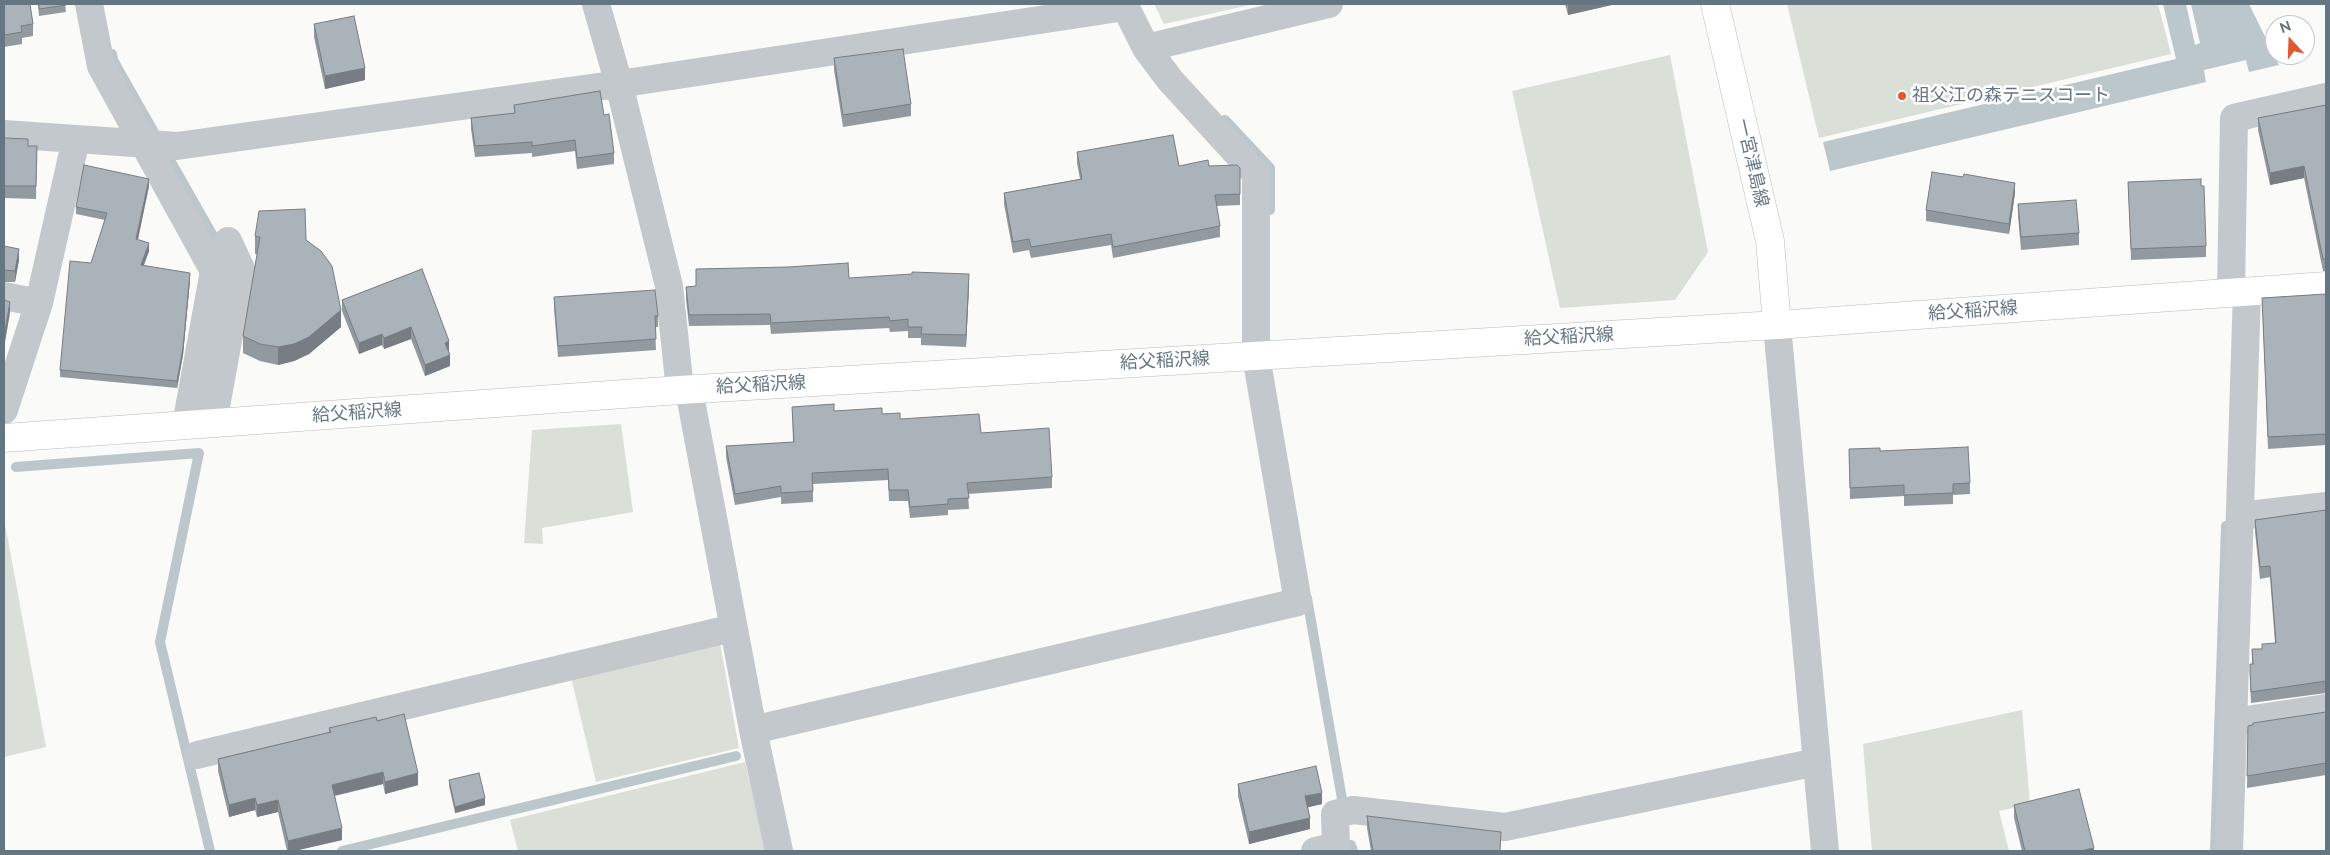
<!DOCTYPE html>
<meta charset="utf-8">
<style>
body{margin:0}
#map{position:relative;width:2330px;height:855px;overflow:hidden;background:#fafaf8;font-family:Raleway,sans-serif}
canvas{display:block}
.frame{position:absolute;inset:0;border:5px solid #657683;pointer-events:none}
.north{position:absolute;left:2265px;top:15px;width:50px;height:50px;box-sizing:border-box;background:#fff;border:1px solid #c1c8cd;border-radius:50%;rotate:340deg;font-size:14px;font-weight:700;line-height:20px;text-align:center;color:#657683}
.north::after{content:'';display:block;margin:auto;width:18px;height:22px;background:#e4572e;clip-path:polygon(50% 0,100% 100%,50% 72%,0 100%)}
</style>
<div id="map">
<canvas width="2330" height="855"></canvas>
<div class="frame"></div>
<div class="north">N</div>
</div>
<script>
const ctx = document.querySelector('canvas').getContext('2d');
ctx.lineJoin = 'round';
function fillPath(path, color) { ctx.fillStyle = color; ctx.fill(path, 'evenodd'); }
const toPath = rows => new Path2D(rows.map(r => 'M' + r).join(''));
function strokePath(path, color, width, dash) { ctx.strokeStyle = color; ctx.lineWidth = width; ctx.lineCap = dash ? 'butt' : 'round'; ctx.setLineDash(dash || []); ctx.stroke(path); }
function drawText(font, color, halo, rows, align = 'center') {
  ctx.font = font + ' Raleway,"Noto Sans JP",sans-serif'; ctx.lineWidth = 5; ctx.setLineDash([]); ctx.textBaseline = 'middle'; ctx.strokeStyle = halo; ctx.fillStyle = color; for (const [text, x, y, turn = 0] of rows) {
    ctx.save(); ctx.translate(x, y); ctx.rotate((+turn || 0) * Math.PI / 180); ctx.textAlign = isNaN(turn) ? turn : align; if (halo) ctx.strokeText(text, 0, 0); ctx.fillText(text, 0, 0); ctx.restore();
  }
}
fillPath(toPath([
 [1154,4,1255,4,1164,24],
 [1787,4,2158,4,2171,54,1819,138],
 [1670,55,1708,252,1675,300,1560,308,1512,91],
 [621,424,633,512,542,528,543,544,524,543,532,430],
 [4,518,46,747,4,757],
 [720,643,739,748,596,782,570,673],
 [2022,710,2030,804,1999,811,2009,851,1872,851,1863,744],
 [745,762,766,851,518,851,510,820]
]), '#dadfd7');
fillPath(toPath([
 [2163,4,2186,4,2195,45,2200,43,2191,4,2249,4,2279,65,2249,72,2246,60,2204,70,2206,82,1830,171,1823,142,2176,59]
]), '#bbc7cb');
strokePath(toPath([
 [112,54,113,60,156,136],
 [1225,120,1270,168,1270,210],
 [171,162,221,250],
 [16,467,199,453,160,642,210,851],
 [1307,598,1342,799],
 [1351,845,1353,851],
 [342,851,736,756],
 [2215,851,2226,526]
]), '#bbc7cb', 10);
const major = toPath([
 [1715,4,1770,241,1777,325],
 [4,438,680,390,1777,325,2326,286]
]);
strokePath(major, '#b5babe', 29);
strokePath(toPath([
 [89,4,101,66,214,271,186,425],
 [596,4,619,84,669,286,680,390],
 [1146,48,1329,4],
 [4,134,177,146,619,84,1125,7],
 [2231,292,2234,118,2326,97],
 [4,296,39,303],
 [1777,325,1825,851],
 [689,390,753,730,779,851],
 [4,410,39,303,76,139],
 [213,423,241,269,228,241],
 [2240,516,2326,506],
 [2233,722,2326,708],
 [753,730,1298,602,1256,356,1256,174,1170,80,1146,48,1124,4],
 [197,755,733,628],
 [1315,851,1336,846,1335,814,1353,810,1505,827,1817,762],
 [2229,851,2247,291]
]), '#c3c8cc', 28);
strokePath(major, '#fff', 28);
fillPath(toPath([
 [4,4,33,24,33,36,22,38,22,44,4,47,4,52],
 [38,4,65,4,66,12,39,16],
 [1565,4,1616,4,1568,15],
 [314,24,365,80,325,89,314,37],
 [834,58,911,104,911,116,843,127,834,70],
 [514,105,604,115,614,153,614,164,577,169,575,151,532,157,532,153,475,157,471,129,471,118,514,113],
 [2326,105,2326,271,2323,271,2304,178,2270,185,2258,130,2258,118],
 [4,138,28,146,37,146,36,199,4,198],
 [1077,152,1179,166,1240,168,1240,205,1216,206,1220,226,1220,237,1113,258,1111,245,1031,258,1029,250,1013,253,1004,204,1004,193,1080,179,1077,163],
 [2128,182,2206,246,2206,257,2131,260],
 [149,186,138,240,149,251,144,265,190,280,183,355,177,388,60,377,60,370,91,263,105,220,76,214,76,207],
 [2015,193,2009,234,1926,221,1926,210],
 [2018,204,2079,233,2079,245,2021,250,2018,216],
 [255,236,306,240,341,327,309,354,294,361,278,365,260,361,243,353,243,336,257,254,255,254],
 [4,246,19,260,15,282,4,282],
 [422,269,449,352,449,353,450,366,425,376,411,339,384,349,382,345,359,354,342,311,342,300],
 [849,278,969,286,966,347,921,345,921,338,908,338,908,331,890,332,889,328,771,334,770,325,689,326,686,299,686,287],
 [2326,294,2326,445,2268,449,2262,298],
 [554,297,658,316,658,327,655,327,656,350,558,357,554,308],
 [792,407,834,411,882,414,900,419,981,433,1052,477,1052,488,968,494,969,509,948,510,948,515,910,518,908,501,889,501,888,480,813,484,813,502,781,504,781,497,735,505,726,457,726,446,793,442],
 [1849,449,1880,451,1970,483,1970,494,1953,495,1953,504,1904,506,1904,496,1850,499],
 [2326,510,2326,693,2251,703,2250,683,2250,664,2252,664,2252,649,2262,649,2275,643,2270,577,2260,579,2255,532,2255,520],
 [2326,712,2326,775,2247,788,2248,726],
 [377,721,418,785,385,794,383,784,335,796,342,840,294,851,287,851,278,812,257,817,255,810,229,817,218,771,218,759,329,732,329,728],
 [449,780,485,805,455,813,449,786],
 [1238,784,1322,804,1308,807,1310,829,1249,844,1238,796],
 [2014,805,2094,851,2022,851,2014,818],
 [1367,816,1501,851,1371,851,1367,828]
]), '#929a9f');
fillPath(toPath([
 [1573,4,1616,4,1568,15,1568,5],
 [365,68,365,80,325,89,325,76],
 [2304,166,2304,178,2270,185,2270,173],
 [149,179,149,186,136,247,136,239],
 [2015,183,2015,193,2009,234,2009,224],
 [149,243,149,251,141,272,141,265],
 [19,249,19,260,15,282,15,271],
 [190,273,190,280,183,355,177,388,177,381],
 [969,274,969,286,966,347,966,335],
 [10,302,10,313,4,348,4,336],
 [341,310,341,327,309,354,294,361,278,365,278,347],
 [411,327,411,339,384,349,384,338],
 [382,334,382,345,359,354,359,343],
 [449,341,449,352,445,354,445,343],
 [450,355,450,366,425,376,425,365],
 [383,772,383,784,332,796,332,785],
 [418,773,418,785,385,794,385,782],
 [1322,793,1322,804,1305,808,1305,796],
 [255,798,255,810,229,817,229,805],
 [485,798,485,805,455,813,455,807],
 [278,800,278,812,257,817,257,805],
 [1310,818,1310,829,1249,844,1249,832],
 [342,828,342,840,294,851,288,851,288,841],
 [2094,848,2094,851,2080,851]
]), '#777d82');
const building = toPath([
 [4,4,30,4,33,24,21,26,22,32,4,35,4,4],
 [39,4,65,4,66,5,39,9,39,4],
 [354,16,365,68,325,76,314,24,354,16],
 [903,49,911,104,843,115,834,58,903,49],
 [600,91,604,115,609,114,614,153,577,158,575,140,532,146,532,142,475,146,471,118,515,113,514,105,600,91],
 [2326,105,2326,259,2323,259,2304,166,2270,173,2258,118,2326,105],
 [1173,135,1179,166,1208,160,1209,166,1237,165,1240,168,1240,194,1215,195,1220,226,1113,247,1111,234,1031,247,1029,239,1013,242,1004,193,1082,179,1077,152,1173,135],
 [4,138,28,139,28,146,37,146,36,186,4,186,4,138],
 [84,165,149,179,136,239,149,243,141,265,190,273,183,348,177,381,60,370,70,261,91,263,107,213,76,207,84,165],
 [1932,172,1963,177,1964,174,2015,183,2009,224,1926,210,1932,172],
 [2201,179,2201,186,2204,186,2206,246,2131,249,2128,182,2201,179],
 [2076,200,2079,233,2021,237,2018,204,2076,200],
 [305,209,306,240,321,251,332,266,341,310,309,337,294,344,278,347,260,344,243,336,260,237,255,236,259,211,305,209],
 [4,246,19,249,15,271,4,270,4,246],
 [848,263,849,278,912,274,912,272,969,274,966,335,921,334,922,327,908,327,908,319,890,321,889,317,771,323,770,314,689,315,686,287,696,286,696,269,788,267,848,263],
 [422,269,449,341,445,343,450,355,425,365,411,327,384,338,382,334,359,343,342,300,422,269],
 [655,290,658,316,655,316,656,339,558,346,554,297,655,290],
 [2326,294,2326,434,2268,437,2262,298,2326,294],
 [4,300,10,302,4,336,4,300],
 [834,404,834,411,882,408,882,414,900,413,900,419,979,414,981,433,1049,428,1052,477,967,483,969,498,948,499,948,504,910,507,908,490,889,490,888,469,812,473,813,491,781,493,781,486,735,494,726,446,794,442,792,407,834,404],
 [1968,447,1970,483,1953,484,1953,493,1904,495,1904,485,1850,488,1849,449,1880,448,1880,451,1968,447],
 [2326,510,2326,681,2251,692,2250,672,2250,664,2253,664,2252,649,2262,649,2262,644,2276,643,2270,566,2260,567,2255,520,2326,510],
 [2326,712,2326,763,2247,776,2248,726,2253,725,2253,723,2326,712],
 [404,714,418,773,385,782,383,772,332,785,342,828,288,841,278,800,257,805,255,798,229,805,218,759,331,732,329,728,376,717,377,721,404,714],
 [1316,766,1322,793,1305,796,1310,818,1249,832,1238,784,1316,766],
 [479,773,485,798,455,807,449,780,479,773],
 [2079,789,2094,848,2080,851,2025,851,2014,805,2079,789],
 [1367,816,1501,832,1500,851,1373,851,1367,816]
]);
fillPath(building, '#aab3b9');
strokePath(building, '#777d82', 1);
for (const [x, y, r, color] of [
 [1902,96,5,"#e4572e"]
]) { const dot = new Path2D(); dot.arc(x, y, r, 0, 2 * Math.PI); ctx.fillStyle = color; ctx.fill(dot); strokePath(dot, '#fff', 2); }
drawText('18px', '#657683', '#fff', [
 ["祖父江の森テニスコート",1912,96]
], 'left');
drawText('18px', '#657683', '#fff', [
 ["一宮津島線",1752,163,77],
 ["給父稲沢線",1973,311,-4],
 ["給父稲沢線",1569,337,-3],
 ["給父稲沢線",1165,361,-3],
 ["給父稲沢線",761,385,-3],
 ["給父稲沢線",357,413,-4]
]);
</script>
